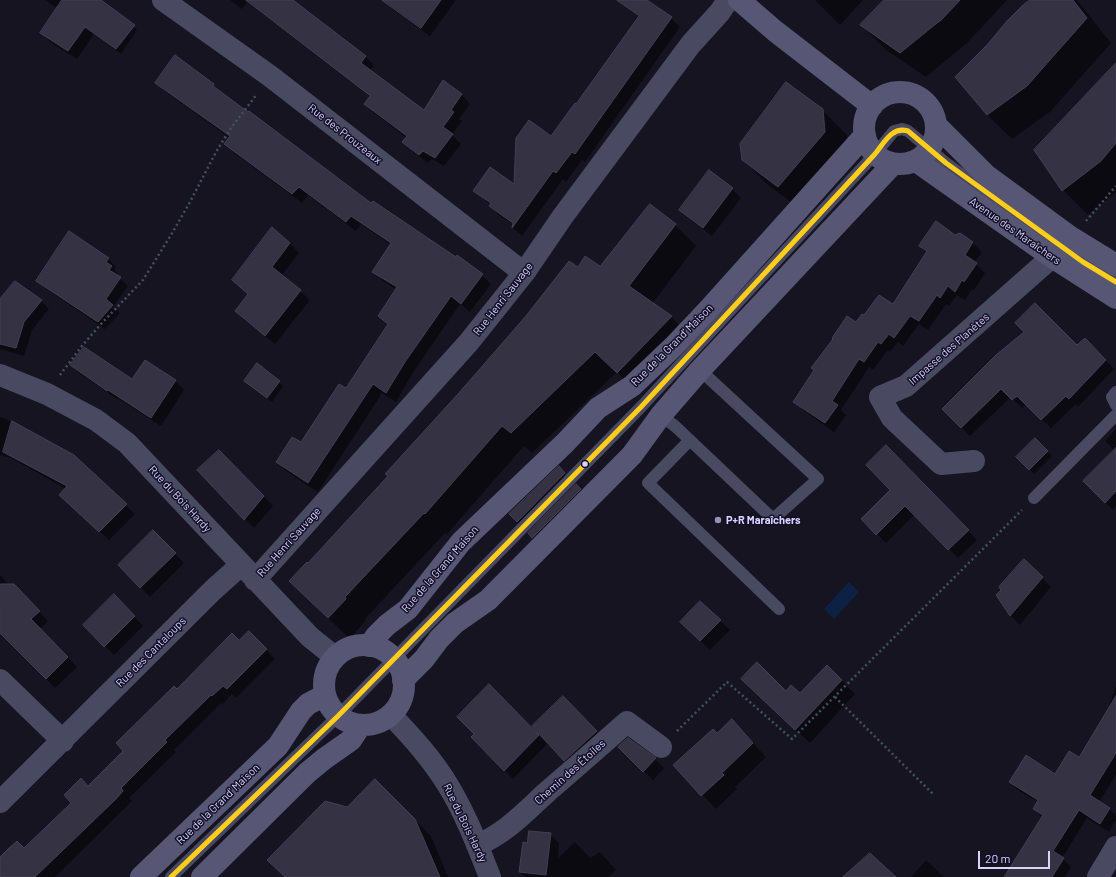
<!DOCTYPE html>
<html>
<head>
<meta charset="utf-8">
<style>
  body { margin:0 }
  #map { position:relative; width:1116px; height:877px; overflow:hidden; background:#161421; font-family:Barlow,sans-serif }
  canvas { display:block }
  .scale { position:absolute; left:978px; top:851px; width:72px; height:18px; box-sizing:border-box; border:2px solid #d9d4ff; border-top:0; padding-left:5px; font-size:12px; line-height:14px; white-space:nowrap; color:#d9d4ff; -webkit-text-stroke:3px #130f26; paint-order:stroke }
</style>
</head>
<body>
<div id="map">
<canvas width="1116" height="877"></canvas>
<div class="scale">20 m</div>
</div>
<script>
const context = document.querySelector('canvas').getContext('2d');
context.lineJoin = 'round';
function fill(path, color) { context.fillStyle = color; context.fill(path, 'evenodd'); }
function strokePath(path, color, width, dash) { context.strokeStyle = color; context.lineWidth = width; context.lineCap = dash ? 'butt' : 'round'; context.setLineDash(dash || []); context.stroke(path); }
function write(font, color, halo, rows, align = 'center') {
  context.font = font + ' Barlow,sans-serif'; context.lineWidth = 3; context.setLineDash([]); context.textBaseline = 'middle'; context.strokeStyle = halo; context.fillStyle = color; for (const [text, x, y, turn = 0] of rows) {
    context.save(); context.translate(x, y); context.rotate((+turn || 0) * Math.PI / 180); context.textAlign = isNaN(turn) ? turn : align; if (halo) context.strokeText(text, 0, 0); context.fillText(text, 0, 0); context.restore();
  }
}
fill(new Path2D(`
  M849 582 859 592 834 619 824 609Z`), '#0d2144');
fill(new Path2D(`
  M45 0H100L129 22 137 30 121 54 94 34 77 59 49 41 41 32 58 9Z
  M230 0H292L366 57 374 65 370 71 424 111 443 81 462 95 470 104 459 119 462 121 452 135 461 144 444 166 432 159 428 163 412 151 404 142 407 138 374 113 365 104 371 97 247 2 242 9Z
  M384 0H456L430 36 392 9Z
  M639 0H646L671 18 680 27 585 162 582 160 566 182 563 179 522 236 513 228 514 225 499 215 490 206 491 205 474 191 515 186 577 105 640 18 632 10Z
  M815 0H863L840 25Z
  M885 0H959L938 22 940 23 961 0H1007L967 43 926 77 886 50 861 25Z
  M1032 0H1077L1111 43 1051 111 1012 139 987 115 956 77Z
  M1116 68V192L1088 215 1063 190 1035 150Z
  M157 83 213 85 221 93 371 204 456 258 457 257 482 275 491 284 470 312 460 304 414 371 396 402 382 393 318 492 286 471 277 462 301 443 346 390 388 325 379 316 397 290 383 281 374 272 391 245 361 224 356 231 308 195 302 203 234 153 225 144 230 138 166 92Z
  M822 110 847 135 849 157 803 211 768 185 743 160Z
  M732 189 741 198 712 236 690 219 680 210Z
  M675 225 696 246 652 304 671 317 692 338 638 394 617 372 532 453 524 446 447 534 445 533 365 619 366 620 350 639 311 602 308 565 578 268 600 267Z
  M70 232 108 259 116 267 114 269 119 275 117 276 128 286 113 307 120 313 105 329 45 288 37 281Z
  M960 234 973 243 982 252 974 263 985 273 974 290 972 289 965 300 957 295 949 306 946 304 928 330 919 324 903 346 898 342 890 352 888 350 873 370 869 367 841 410 846 415 834 432 804 411 795 402 856 323 864 316 893 306 927 253 920 246Z
  M290 243 299 253 282 275 310 300 275 344 245 321 236 311Z
  M0 300 41 301 49 309 32 330 24 356 0 349Z
  M1025 332 1077 347 1085 339 1114 369 1078 407 1076 404 1051 428 1026 404 1022 408 1011 397 970 436 943 409Z
  M71 365 133 381H175L184 390 161 426 117 398V399L80 374Z
  M245 381 279 382 283 386 272 402Z
  M0 417 6 419 73 456 135 514 109 540 70 504 66 489 11 458 0 455Z
  M1116 429V506L1113 510 1084 481 1115 451 1105 441Z
  M1035 439 1052 456 1034 474 1017 457Z
  M219 451 273 506 254 528 199 470Z
  M896 455 977 540 958 558 915 514 886 543 862 519 891 490Z
  M558 468 569 478 522 526 510 514Z
  M153 531 184 563 150 597 119 565Z
  M0 575 7 583 8 585 23 594 48 621 40 629 77 667 55 688 0 631Z
  M1042 578 1051 587 1020 625 1011 616 997 595Z
  M700 602 730 630 710 650 690 631Z
  M123 604 143 626 114 655 84 625Z
  M249 632 275 659 236 698 232 694 222 705 221 703 174 750 176 752 129 798 132 801 55 877H0V873L125 751 177 691 239 642Z
  M827 666 855 694 810 743 756 693 786 692 800 694Z
  M489 686 547 744 513 779 472 737 475 734Z
  M1116 686V775L1099 802 1109 809 1116 815V820L1109 832 1087 818 1062 858 1071 867 1065 877H1011L1042 817 1034 809 1038 802 1019 791 1010 782 1055 776 1079 758 1106 714Z
  M563 698 604 740 573 768 565 760Z
  M732 720 766 757 735 787 737 789 716 809 674 765 717 734Z
  M628 739 655 759 664 768 653 780 619 747Z
  M375 780 431 836 448 877H286L347 808Z
  M550 834 559 843 558 858 575 842 590 858 600 852 616 870 608 877H525L520 872 528 844Z
  M926 860 944 877H911Z`), '#0007');
const building = new Path2D(`
  M62 0H101L135 25 116 49 85 27 68 51 40 33Z
  M246 0H293L366 56 361 63 424 110 443 80 462 94 451 110 454 112 443 127 453 134 435 158 423 151 419 155 402 142 407 136 364 104 370 96Z
  M382 0H441L421 28Z
  M617 0H647L672 17 575 154 572 152 556 173 553 171 512 228 513 223 489 206 491 203 473 191 490 167 514 184 516 138 529 120 551 136 575 103 576 104 639 16Z
  M884 0H960L942 19 900 53 860 25Z
  M1030 0H1073L1087 18 1027 86 987 115 955 77 987 45 1007 21 1023 5Z
  M175 55 214 84 213 86 248 112 249 111 371 203 373 201 456 257 457 255 483 274 461 304 451 296 405 362 386 393 373 384 308 483 276 462 292 437 301 442 339 384 346 388 388 324 378 316 397 287 372 272 391 243 351 216 346 222 299 187 292 194 224 144 230 136 155 83Z
  M1116 63V143L1101 161 1062 191 1034 150Z
  M786 82 823 109 825 132 778 187 742 160 740 144Z
  M709 170 733 188 703 228 679 210Z
  M650 204 676 224 629 286 672 316 617 373 595 352 511 433 502 426 425 514 424 513 345 597 346 599 328 618 289 581 307 562 308 563 388 476 385 474 458 394 526 316 569 261 578 267 585 256 600 266Z
  M936 221 955 235 960 233 973 242 965 255 977 263 964 282 962 280 955 292 948 286 940 298 937 295 919 321 910 316 894 338 889 334 881 344 878 342 864 362 859 359 832 401 838 405 825 423 793 402 814 370 811 368 833 339 832 338 847 316 856 322 862 314 864 315 879 295 893 304 927 251 919 246Z
  M272 227 290 243 272 267 301 290 265 336 235 311 248 294 232 280Z
  M69 231 109 258 106 262 112 266 109 270 121 277 106 299 113 305 98 322 36 281Z
  M15 281 42 300 24 322 16 348 0 344V299Z
  M1035 303 1077 345 1085 338 1106 360 1069 399 1066 396 1041 420 1017 396 1012 400 1001 389 961 428 942 409 996 355 1024 332 1015 323Z
  M84 347 132 379 145 360 176 380 151 418 108 390 107 391 70 365Z
  M257 363 280 381 267 398 244 381Z
  M12 421 74 455 127 504 99 532 59 495 67 486 3 452Z
  M1035 438 1048 451 1029 470 1016 457Z
  M886 445 969 530 948 550 905 506 876 535 861 519 890 490 866 465Z
  M1116 448V491L1105 503 1083 481Z
  M219 450 264 496 244 520 197 470Z
  M559 466 565 473 517 522 509 514Z
  M576 484 581 489 532 538 528 533Z
  M153 530 176 553 140 588 118 565Z
  M1024 559 1043 577 1010 616 996 595 1001 590 999 587Z
  M0 584H14L40 611 31 619 68 657 46 679 0 633Z
  M114 594 135 616 104 647 83 625Z
  M700 601 721 620 700 641 680 622Z
  M249 631 267 649 227 689 223 686 212 696 211 695 165 740 167 742 121 788 123 791 116 799 35 877H0V857L8 849 17 841 24 848 71 803 64 795 81 778 88 786 123 751 116 743 174 686 177 689 232 633 239 640Z
  M757 662 786 691 791 685 800 693 827 665 842 680 795 730 741 679Z
  M489 684 539 735 504 771 471 737 474 734 457 717Z
  M563 696 597 731 564 761 532 726Z
  M1116 696V753L1090 795 1110 808 1100 824 1079 810 1053 851 1064 858 1052 877H1004L1043 815 1033 809 1038 800 1009 782 1026 755 1055 774 1069 751 1079 757Z
  M732 719 753 743 722 773 724 775 701 796 673 765 713 729 717 733Z
  M628 738 656 758 643 772 618 747Z
  M375 779 415 819 440 877H285L267 860 325 801 347 807Z
  M529 831 551 833 546 875 519 872 523 842 527 843Z
  M870 853 896 877H843Z`);
fill(building, '#343243');
strokePath(building, '#433f54', 1);
strokePath(new Path2D(`
  M1086 221 1116 186
  M60 375 81 347 101 324 143 280 171 235 190 202 216 152 231 128 257 94
  M835 697 933 794
  M677 731 727 682 792 739 1022 510`), '#44505f', 2.5, [2, 3]);
strokePath(new Path2D(`
  M1116 392 1112 397 1116 405
  M661 415 676 427 773 519 818 479 700 370
  M690 440 648 483 779 609
  M1034 498 1116 415
  M171 877 338 716 641 407 875 154 894 131 902 129 908 131 946 163 1083 262 1116 282`), '#4a4962', 12);
strokePath(new Path2D(`
  M163 0 270 76 524 273
  M0 375 47 394 96 420 127 443 310 637 335 657
  M974 461 941 464 892 418 880 397 906 386 1052 257
  M255 580 469 342 524 273 563 216 691 44 720 12 728 0
  M0 680 63 741
  M391 715C412 737 433 760 449 787 466 815 478 847 490 877
  M0 802 213 590 241 565
  M477 845C505 834 526 811 548 791 575 768 601 745 627 722L661 747
  M1098 877 1116 847`), '#4a4962', 22);
strokePath(new Path2D(`
  M739 0 775 31 872 106
  M864 128a36 36 0 1 1 72 0a36 36 0 1 1-72 0Z
  M936 125 986 175 1072 238 1116 265
  M916 161 1052 257 1116 298
  M324 685a40 40 0 1 1 80 0a40 40 0 1 1-80 0Z
  M369 646 376 636 387 625 408 609 461 542 565 443 598 408 632 386 674 346 709 309 865 135
  M403 680 424 659 439 639 455 623 488 600 632 455 661 415 700 370 893 164
  M141 877 278 746 301 711 308 704 325 695
  M202 877 307 773 324 759 351 740 361 725`), '#575674', 22);
strokePath(new Path2D(`
  M171 877 338 716 641 407 875 154C884 143 892 126 908 131L946 163 1083 262 1116 282`), '#ffcd1c', 5);
for (const [x, y, r, color] of [
  [585,464,3.5,"#d9d4ff"],
  [718,520,4,"#9591b1"]
]) { const dot = new Path2D(); dot.arc(x, y, r, 0, 2 * Math.PI); context.fillStyle = color; context.fill(dot); strokePath(dot, '#130f26', 1.5); }
write('11px', '#d9d4ff', '#130f26', [
  ["Rue des Prouzeaux",345,134,38],
  ["Avenue des Maraîchers",1015,231,35],
  ["Rue Henri Sauvage",503,299,-52],
  ["Rue de la Grand' Maison",672,345,-45],
  ["Impasse des Planètes",949,349,-41],
  ["Rue du Bois Hardy",180,499,47],
  ["Rue Henri Sauvage",289,542,-48],
  ["Rue de la Grand' Maison",440,569,-49],
  ["Rue des Cantaloups",151,652,-45],
  ["Chemin des Étoiles",570,772,-42],
  ["Rue de la Grand' Maison",218,804,-44],
  ["Rue du Bois Hardy",465,823,64]
]);
write('bold 11px', '#d9d4ff', '#130f26', [
  ["P+R Maraîchers",726,520]
], 'left');
</script>
</body>
</html>
